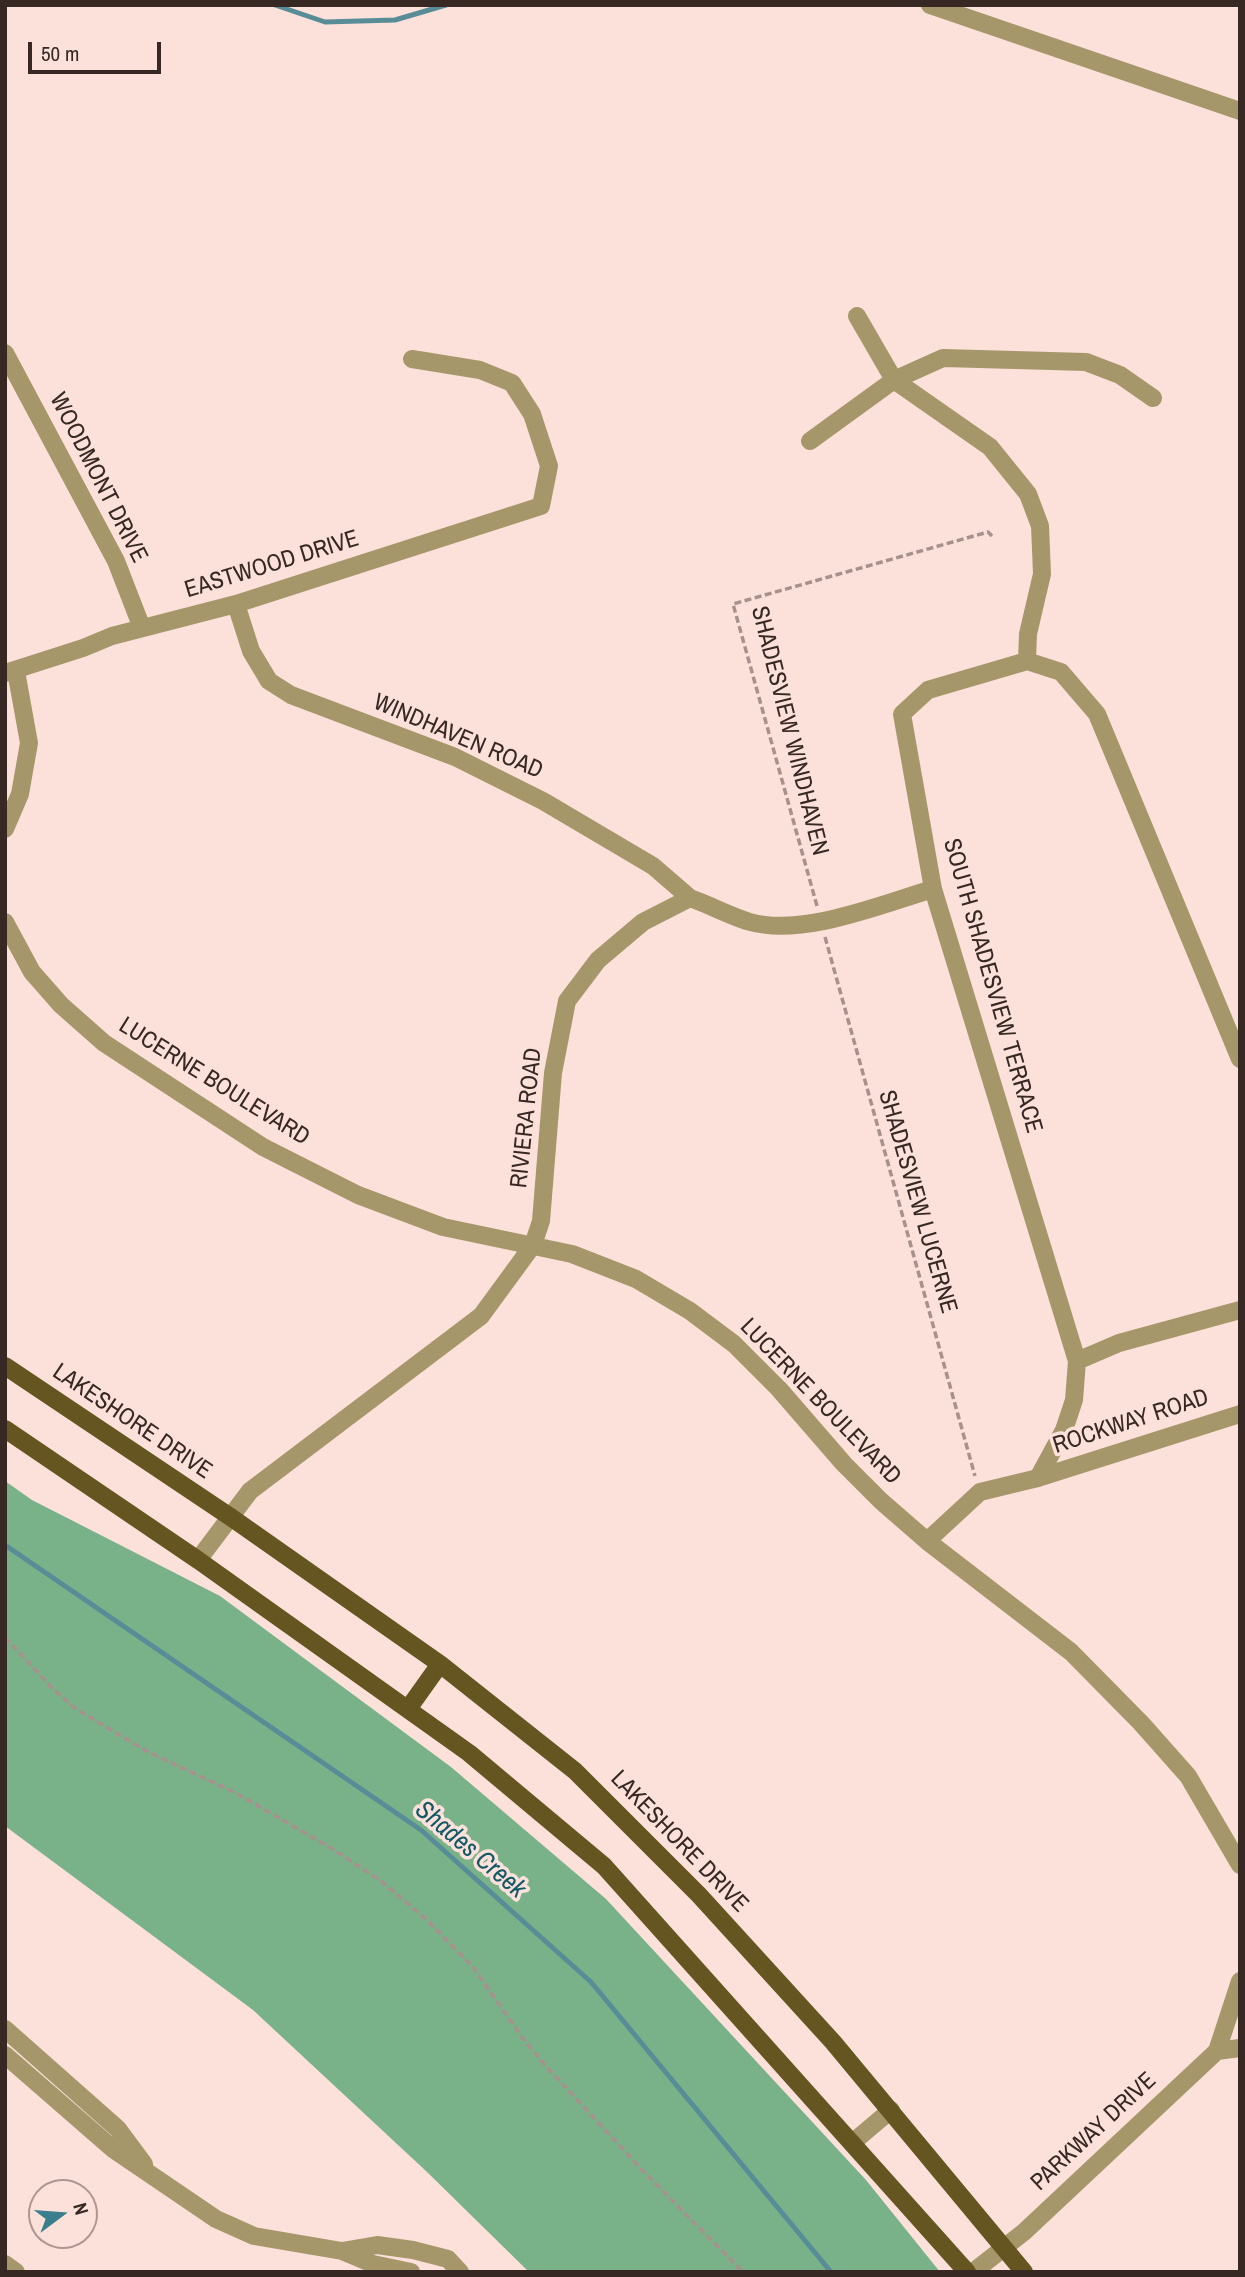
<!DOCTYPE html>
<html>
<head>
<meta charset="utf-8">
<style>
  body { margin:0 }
  #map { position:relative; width:1245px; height:2277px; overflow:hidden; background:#fce1db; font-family:"Archivo Narrow",sans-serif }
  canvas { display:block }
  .frame { position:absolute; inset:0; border:7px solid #382824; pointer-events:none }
  .north { position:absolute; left:28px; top:2179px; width:70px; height:70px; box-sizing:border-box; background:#fce1db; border:2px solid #ae9792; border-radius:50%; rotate:74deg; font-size:19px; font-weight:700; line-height:28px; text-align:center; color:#382824 }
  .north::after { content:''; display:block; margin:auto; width:24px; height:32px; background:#3a7f8d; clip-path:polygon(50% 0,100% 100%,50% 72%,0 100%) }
  .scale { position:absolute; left:28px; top:42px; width:133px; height:32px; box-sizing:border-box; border:4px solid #382824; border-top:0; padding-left:9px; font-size:21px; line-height:24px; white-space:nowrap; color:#382824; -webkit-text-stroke:5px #fce1db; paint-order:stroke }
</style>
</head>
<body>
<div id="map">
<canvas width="1245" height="2277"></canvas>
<div class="frame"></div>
<div class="north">N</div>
<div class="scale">50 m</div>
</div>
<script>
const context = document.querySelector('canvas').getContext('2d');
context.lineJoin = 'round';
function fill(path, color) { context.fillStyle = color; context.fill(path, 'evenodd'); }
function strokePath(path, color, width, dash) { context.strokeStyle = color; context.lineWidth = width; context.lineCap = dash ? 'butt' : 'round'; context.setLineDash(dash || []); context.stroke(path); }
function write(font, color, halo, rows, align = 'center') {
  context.font = font + ' "Archivo Narrow",sans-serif'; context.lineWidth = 7; context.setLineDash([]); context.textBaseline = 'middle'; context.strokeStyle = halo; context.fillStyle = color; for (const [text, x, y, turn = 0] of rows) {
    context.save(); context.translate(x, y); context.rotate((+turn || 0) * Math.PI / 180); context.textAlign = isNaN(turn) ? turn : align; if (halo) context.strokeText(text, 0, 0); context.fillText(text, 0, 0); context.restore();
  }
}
fill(new Path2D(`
  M5 1481 32 1500 220 1596 451 1767 606 1899 866 2180 940 2272H529L426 2171 253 2010 5 1826Z`), '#79b289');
strokePath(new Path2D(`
  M275 5 325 22 395 20 446 5
  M5 1545 421 1830 591 1982 831 2272`), '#588d98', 5);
strokePath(new Path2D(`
  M817 906 733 604 988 532 992 536
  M825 937 975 1476
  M5 1637 52 1688 76 1709 148 1752 234 1792 331 1848 381 1881 428 1921 473 1967 524 2040 545 2065 644 2172 743 2272`), '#a7918c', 3.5, [7, 3.5]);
strokePath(new Path2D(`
  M930 5 1240 111
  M857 316 894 380 990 447 1028 494 1040 526 1042 574 1028 634 1027 661
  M5 353 116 561 142 628
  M810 441 894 380 943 358 1086 362 1120 375 1153 398
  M236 604 251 651 269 681 291 695 455 757 543 801 653 866 690 898
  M1027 661 928 690 902 714 933 889 1077 1361 1074 1400 1064 1430 1038 1478
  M1027 661 1061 672 1097 714 1240 1059
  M5 673 83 648 112 636 236 604 541 506 549 466 532 414 512 383 480 370 412 359
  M5 829 20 794 29 743 16 671
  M5 922 32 972 61 1005 104 1043 263 1147 358 1195 443 1227 572 1254 636 1279 690 1311 734 1344 779 1389 844 1464 881 1501 927 1541 1071 1652 1141 1723 1188 1776 1240 1865
  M1077 1361 1119 1343 1240 1310
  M927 1541 980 1492 1038 1478 1240 1414
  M198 1560 250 1491 481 1316 533 1245 541 1221 553 1073 567 1001 598 960 643 922 690 898C710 905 730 916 750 922 803 937 882 904 933 889
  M5 2029 118 2129 144 2164
  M1217 2051 1240 2048
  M5 2055 113 2149 216 2219 254 2236 342 2251 373 2264 411 2272
  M852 2143 891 2110
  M342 2251 377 2245 413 2250 448 2259 460 2272
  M5 2264 16 2272
  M973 2272 1024 2232 1217 2051 1240 1981`), '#a6976a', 18);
strokePath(new Path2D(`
  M5 1366 232 1518 440 1664 575 1771 699 1895 833 2042 1024 2272
  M5 1429 198 1560 469 1753 604 1866 967 2272
  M408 1709 440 1664`), '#655621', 18);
write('24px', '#382824', '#fce1db', [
  ["WOODMONT DRIVE",98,478,63],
  ["EASTWOOD DRIVE",272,565,-17],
  ["SHADESVIEW WINDHAVEN",789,731,76],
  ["WINDHAVEN ROAD",458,737,23],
  ["SOUTH SHADESVIEW TERRACE",992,986,74],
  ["LUCERNE BOULEVARD",214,1082,32],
  ["RIVIERA ROAD",527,1118,-84],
  ["SHADESVIEW LUCERNE",917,1202,74],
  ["LUCERNE BOULEVARD",820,1402,46],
  ["LAKESHORE DRIVE",132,1422,34],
  ["ROCKWAY ROAD",1131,1422,-18],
  ["LAKESHORE DRIVE",679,1842,46],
  ["PARKWAY DRIVE",1094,2132,-43]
]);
write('italic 26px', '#125966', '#fce1db', [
  ["Shades Creek",470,1850,40]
]);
</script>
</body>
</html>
